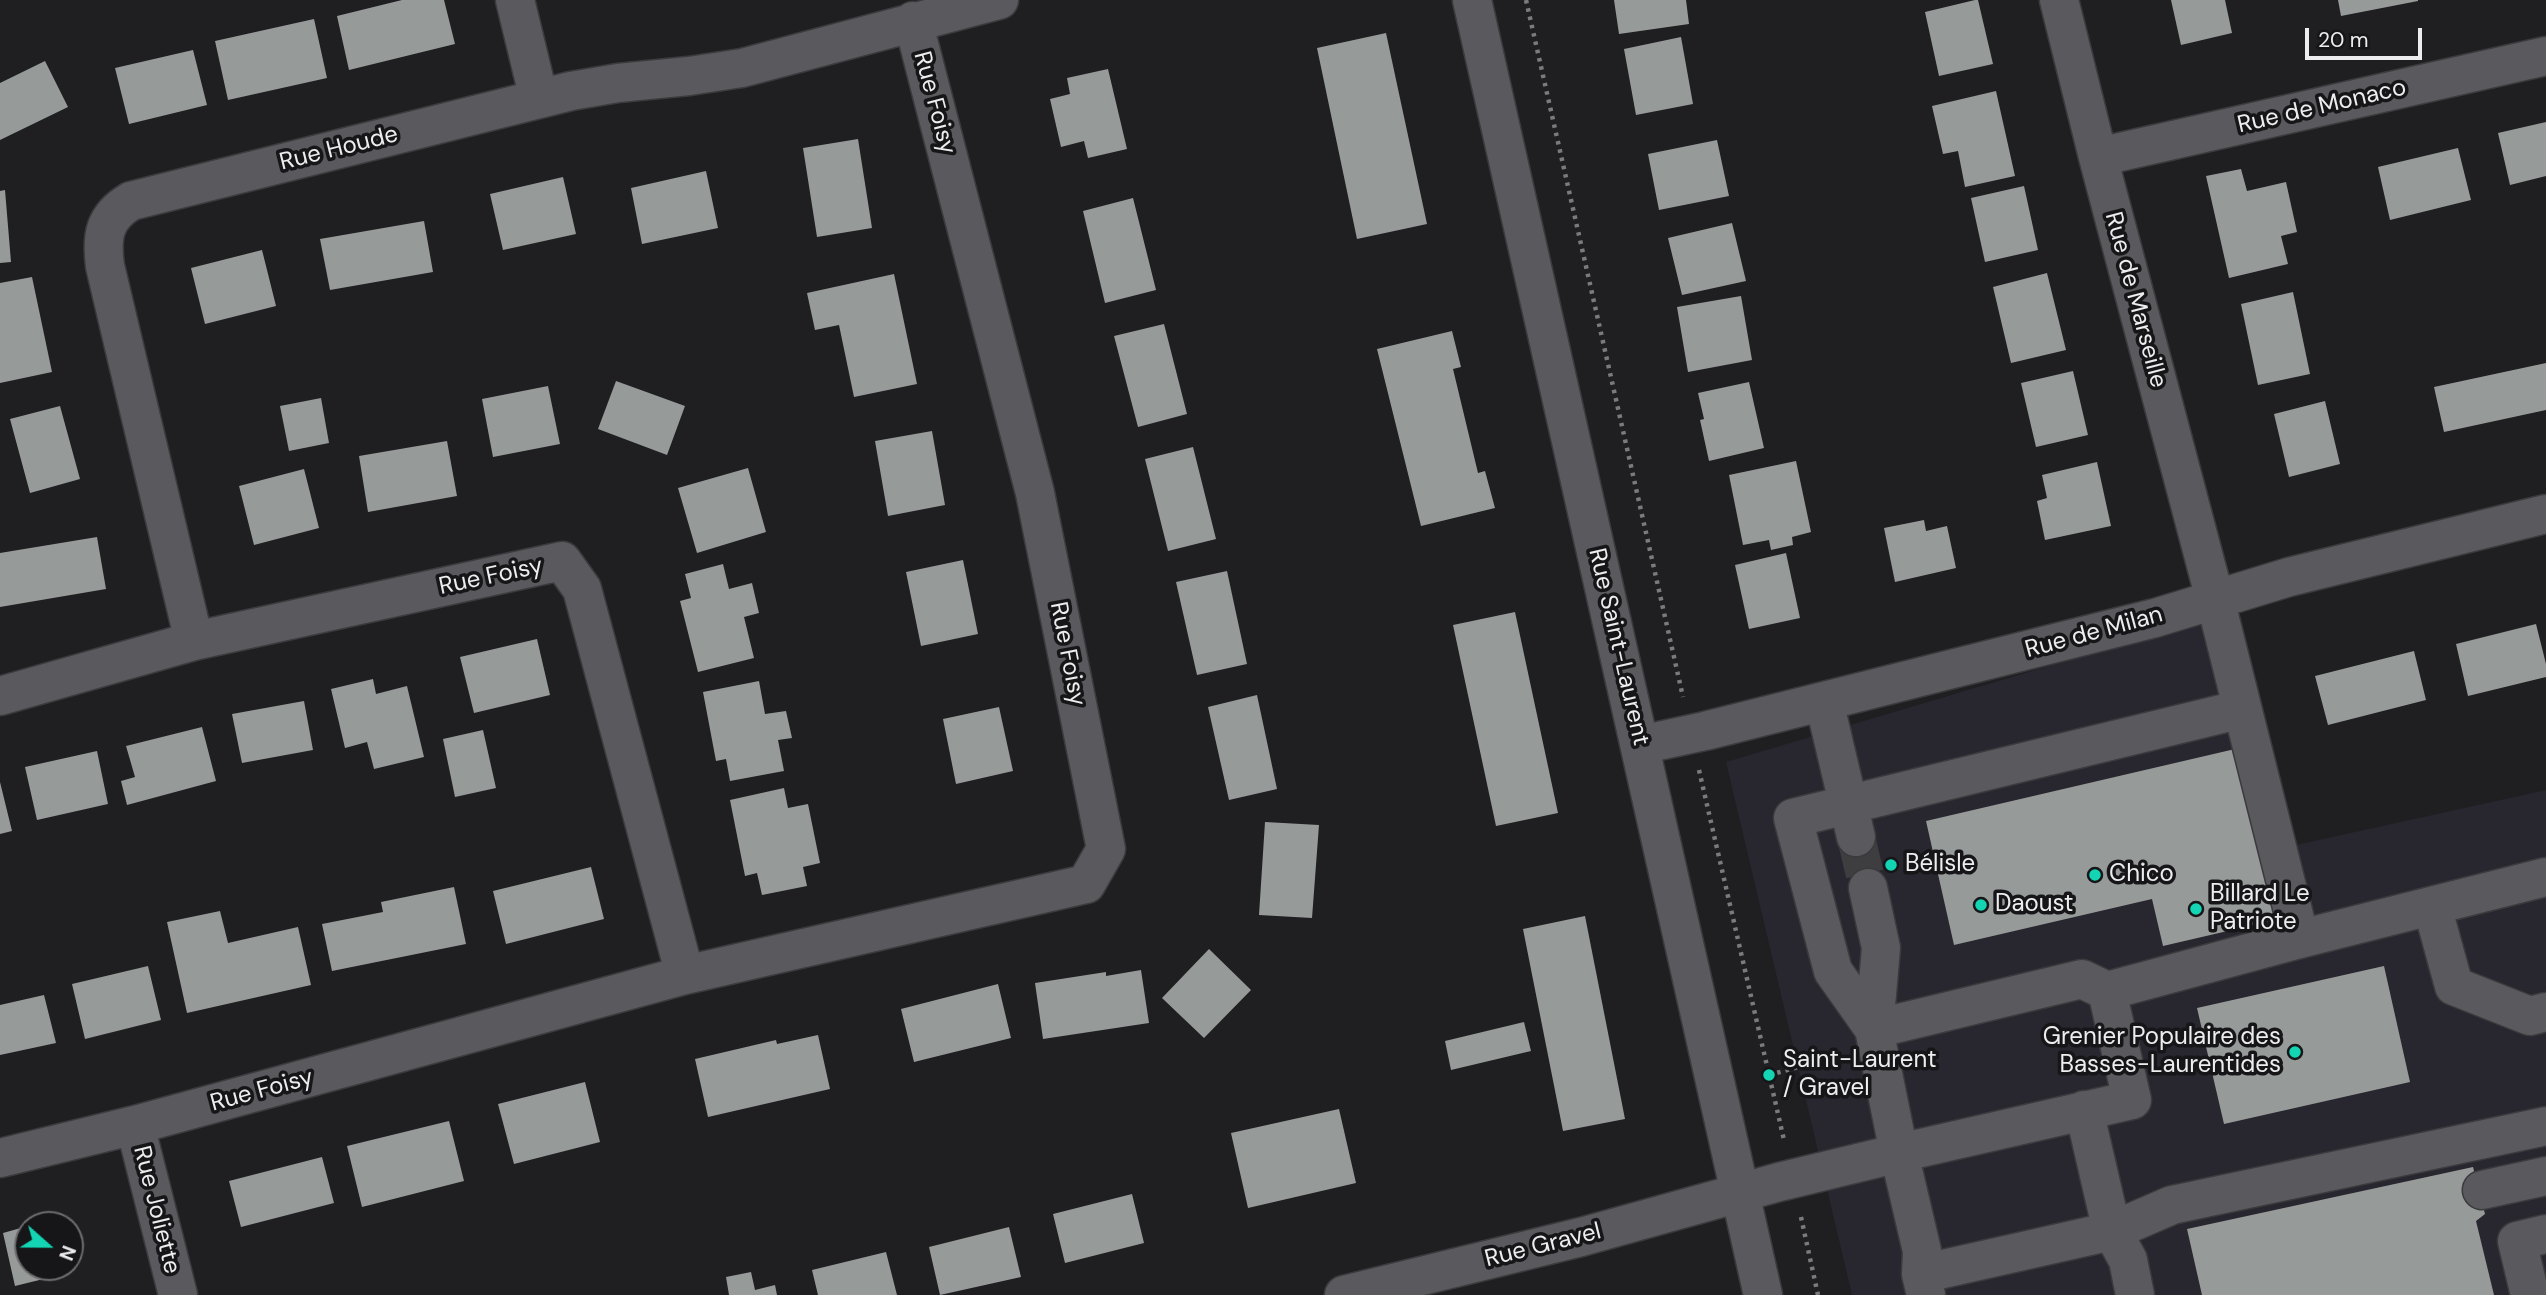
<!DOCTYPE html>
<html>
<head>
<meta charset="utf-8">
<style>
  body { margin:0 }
  #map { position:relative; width:2546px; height:1295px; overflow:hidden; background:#1f1e21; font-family:"DM Sans",sans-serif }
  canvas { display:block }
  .north { position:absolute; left:14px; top:1211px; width:70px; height:70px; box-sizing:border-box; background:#161518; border:2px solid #6c6b6e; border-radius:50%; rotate:111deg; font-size:19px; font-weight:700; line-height:28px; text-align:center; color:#edecee }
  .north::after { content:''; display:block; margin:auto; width:24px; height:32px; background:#13d5b3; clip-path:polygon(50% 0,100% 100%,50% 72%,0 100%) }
  .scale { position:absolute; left:2305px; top:28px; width:117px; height:32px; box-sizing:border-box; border:4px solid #edecee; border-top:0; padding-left:9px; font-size:21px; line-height:24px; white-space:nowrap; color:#edecee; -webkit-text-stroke:5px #161518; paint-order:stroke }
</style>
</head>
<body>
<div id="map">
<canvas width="2546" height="1295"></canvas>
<div class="north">N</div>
<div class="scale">20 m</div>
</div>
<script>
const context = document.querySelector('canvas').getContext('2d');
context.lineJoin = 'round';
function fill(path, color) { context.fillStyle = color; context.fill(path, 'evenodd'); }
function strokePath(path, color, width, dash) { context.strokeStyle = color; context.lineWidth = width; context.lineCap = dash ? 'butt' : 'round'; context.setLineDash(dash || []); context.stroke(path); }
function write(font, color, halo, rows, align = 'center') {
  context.font = font + ' "DM Sans",sans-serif'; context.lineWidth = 7; context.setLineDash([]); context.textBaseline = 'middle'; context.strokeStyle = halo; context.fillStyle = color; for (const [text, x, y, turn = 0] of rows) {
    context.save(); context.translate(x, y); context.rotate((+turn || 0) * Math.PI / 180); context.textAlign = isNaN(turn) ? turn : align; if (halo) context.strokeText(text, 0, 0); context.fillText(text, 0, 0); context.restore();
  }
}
fill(new Path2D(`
  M2210 618 2264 852 2546 790V1295H1852L1726 762Z`), '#28262e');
fill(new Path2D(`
  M402 0H444L455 44 349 70 337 16Z
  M1614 0H1686L1689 24 1619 34Z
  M1975 0H1978L1993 64 1939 76 1925 12Z
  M2171 0H2225L2232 33 2181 45Z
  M2338 0H2418V1L2341 16Z
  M314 19 327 78 228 100 215 41Z
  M1386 33 1427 224 1357 239 1317 48Z
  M1681 37 1693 104 1636 115 1624 49Z
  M193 50 207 105 129 124 115 68Z
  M45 61 68 107 0 140V83Z
  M1108 69 1127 149 1088 158 1084 141 1061 147 1050 99 1070 94 1067 78Z
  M1996 91 2015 176 1965 187 1958 151 1943 154 1932 106Z
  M2546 122V176L2510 185 2498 133Z
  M858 139 872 228 817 237 803 148Z
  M1717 140 1729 196 1659 210 1648 154Z
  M2458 148 2471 200 2390 220 2378 167Z
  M2241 169 2247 191 2286 182 2297 232 2281 236 2288 264 2229 278 2206 176Z
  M706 171 718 228 642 244 631 188Z
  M563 177 576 234 503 250 490 194Z
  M2024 186 2038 250 1985 262 1971 198Z
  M5 190 11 262 0 263V191Z
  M1133 198 1156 290 1105 303 1083 211Z
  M424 221 433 272 330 290 320 239Z
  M1732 223 1746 281 1682 295 1668 238Z
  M262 250 276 306 205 324 191 268Z
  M2047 273 2066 350 2011 363 1993 287Z
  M894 274 917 384 854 397 839 325 815 330 807 293Z
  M32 277 52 372 0 383V283Z
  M2293 292 2310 374 2258 385 2241 304Z
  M1741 296 1752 360 1688 372 1677 307Z
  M1164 324 1187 414 1138 427 1114 336Z
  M1452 331 1461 367 1453 369 1478 473 1485 471 1495 508 1421 526 1377 349Z
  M2546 363V410L2444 432 2434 387Z
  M2073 371 2088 435 2036 447 2021 383Z
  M616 381 685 406 667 455 598 429Z
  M1749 382 1764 448 1709 461 1700 420 1704 419 1698 393Z
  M548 386 560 444 493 457 482 399Z
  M321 398 329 443 289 451 280 406Z
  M2325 401 2340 464 2289 477 2274 414Z
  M60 406 80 479 30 493 10 419Z
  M932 431 945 505 888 516 875 441Z
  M447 441 457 496 368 512 359 456Z
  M1193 447 1216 539 1168 551 1145 459Z
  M1796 461 1811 532 1792 537 1793 545 1771 550 1769 540 1743 545 1729 475Z
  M2097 462 2111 526 2045 540 2037 501 2047 498 2042 475Z
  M748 468 766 532 697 553 678 488Z
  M304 469 319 528 254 545 239 486Z
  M1924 520 1926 531 1947 526 1956 568 1895 582 1884 528Z
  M97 537 106 589 0 607V553Z
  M1786 553 1800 618 1749 629 1735 565Z
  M963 560 978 634 921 646 906 572Z
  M723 564 729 589 752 583 759 613 744 617 754 658 698 672 680 601 691 598 685 574Z
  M1227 571 1247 664 1197 675 1176 582Z
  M1515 612 1558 813 1496 826 1453 625Z
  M2536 624 2546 664V677L2468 696 2456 644Z
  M537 639 550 695 474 713 460 657Z
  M2414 651 2426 700 2328 725 2315 676Z
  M373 679 376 694 407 686 424 757 374 769 367 742 345 748 331 689Z
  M759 681 765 714 786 711 792 738 778 740 784 771 730 781 726 759 716 761 703 692Z
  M1257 695 1277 789 1229 800 1208 707Z
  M304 701 313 750 242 763 232 714Z
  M999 707 1013 771 956 784 943 719Z
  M202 727 216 781 127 805 121 781 135 777 126 746Z
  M483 730 496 788 455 797 443 739Z
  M2235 749 2275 920 2163 946 2152 899 1954 945 1926 821Z
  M97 751 108 804 37 820 25 767Z
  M0 782 12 831 0 834Z
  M784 788 788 808 808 804 820 863 803 867 807 886 762 895 757 873 745 876 730 800Z
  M1265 822 1319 825 1312 918 1259 915Z
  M591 867 604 919 506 944 493 891Z
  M454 887 466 944 332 971 322 924 383 912 381 902Z
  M220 911 228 943 298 927 311 985 187 1013 167 922Z
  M1585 916 1625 1119 1563 1131 1523 929Z
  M1209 949 1251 990 1204 1038 1162 998Z
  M148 966 161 1020 85 1039 72 984Z
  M2384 966 2410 1082 2224 1124 2197 1008Z
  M1141 970 1149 1023 1043 1039 1035 983 1106 972V976Z
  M998 984 1011 1038 914 1062 901 1009Z
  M44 995 56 1043 0 1055V1005Z
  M1524 1022 1531 1051 1451 1070 1445 1041Z
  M818 1035 830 1089 708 1117 695 1059 776 1040 777 1044Z
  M585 1082 600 1142 514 1164 498 1104Z
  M1339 1109 1356 1183 1248 1208 1231 1133Z
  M449 1121 464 1181 362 1207 347 1146Z
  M322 1157 334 1203 241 1227 229 1181Z
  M2473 1167 2485 1214 2476 1221 2494 1295H2202L2187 1229Z
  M1132 1194 1144 1243 1065 1263 1053 1214Z
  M59 1219 60 1225H37V1224Z
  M28 1226V1267H71L72 1272 15 1286 3 1233Z
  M1009 1227 1021 1277 940 1295 929 1247Z
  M886 1252 897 1295H818L812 1270Z
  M751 1272 755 1290 775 1285 777 1295H729L726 1277Z`), '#969b9a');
strokePath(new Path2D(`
  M1856 837 1868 888`), '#3e3d40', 38, [38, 19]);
const minor = new Path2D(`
  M515 0 539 99
  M1472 0 1763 1295
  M2059 0 2098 157 2215 599 2300 939
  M2098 157 2546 56
  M194 641 105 266C101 236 104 217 131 201L571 91 618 83 689 76 742 68 999 0
  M0 696 194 641 562 561 582 589 685 975
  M1824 701 1856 837
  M1640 745 1705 731 2155 618 2289 577 2546 514
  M1868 888 1881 948 1874 1029
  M2432 906 2454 986 2530 1016 2546 1012
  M2082 979 2107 991 2132 1100 1899 1153 1874 1029Z
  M2107 991 2300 939 2546 877
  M1874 1029 1833 971 1793 818 2242 709
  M2084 1110 2112 1231 2172 1205 2546 1126
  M135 1125 178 1295
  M0 1158 135 1125 685 975 1086 884 1106 849 1035 493 913 21
  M2482 1190 2546 1176
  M1921 1274 2112 1231 2128 1260 2135 1295
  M1344 1295 1581 1237 1779 1182 1899 1153 1922 1251 1921 1274 1926 1295
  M2530 1295 2517 1241 2546 1234`);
strokePath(minor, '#3b3a3d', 41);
strokePath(new Path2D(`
  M1526 0 1683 697
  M1699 770 1784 1140
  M1769 1075 1839 1056
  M1801 1217 1818 1295`), '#7b7a7d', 4.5, [3.5, 5]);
strokePath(minor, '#5a595d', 38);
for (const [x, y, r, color] of [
  [1891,865,7,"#13d5b3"],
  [2095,875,7,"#13d5b3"],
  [1981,905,7,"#13d5b3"],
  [2196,909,7,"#13d5b3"],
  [2295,1052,7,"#13d5b3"],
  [1769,1075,7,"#13d5b3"]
]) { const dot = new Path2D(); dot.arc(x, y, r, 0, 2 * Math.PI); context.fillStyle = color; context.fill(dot); strokePath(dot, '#161518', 2.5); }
write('24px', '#edecee', '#161518', [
  ["Rue Foisy",934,103,75],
  ["Rue de Monaco",2322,107,-13],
  ["Rue Houde",339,149,-14],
  ["Rue de Marseille",2135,300,75],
  ["Rue Foisy",491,577,-12],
  ["Rue de Milan",2094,633,-15],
  ["Rue Saint-Laurent",1618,647,77],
  ["Rue Foisy",1067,654,79],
  ["Rue Foisy",262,1091,-15],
  ["Rue Joliette",156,1210,76],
  ["Rue Gravel",1543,1246,-14]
]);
write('24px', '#edecee', '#161518', [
  ["Bélisle",1905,865],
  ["Chico",2109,875],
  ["Billard Le",2210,895],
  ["Patriote",2210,923],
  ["Daoust",1995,905],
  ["Grenier Populaire des",2281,1038,"right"],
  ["Basses-Laurentides",2281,1066,"right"],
  ["Saint-Laurent",1783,1061],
  ["/ Gravel",1783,1089]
], 'left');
</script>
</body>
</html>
